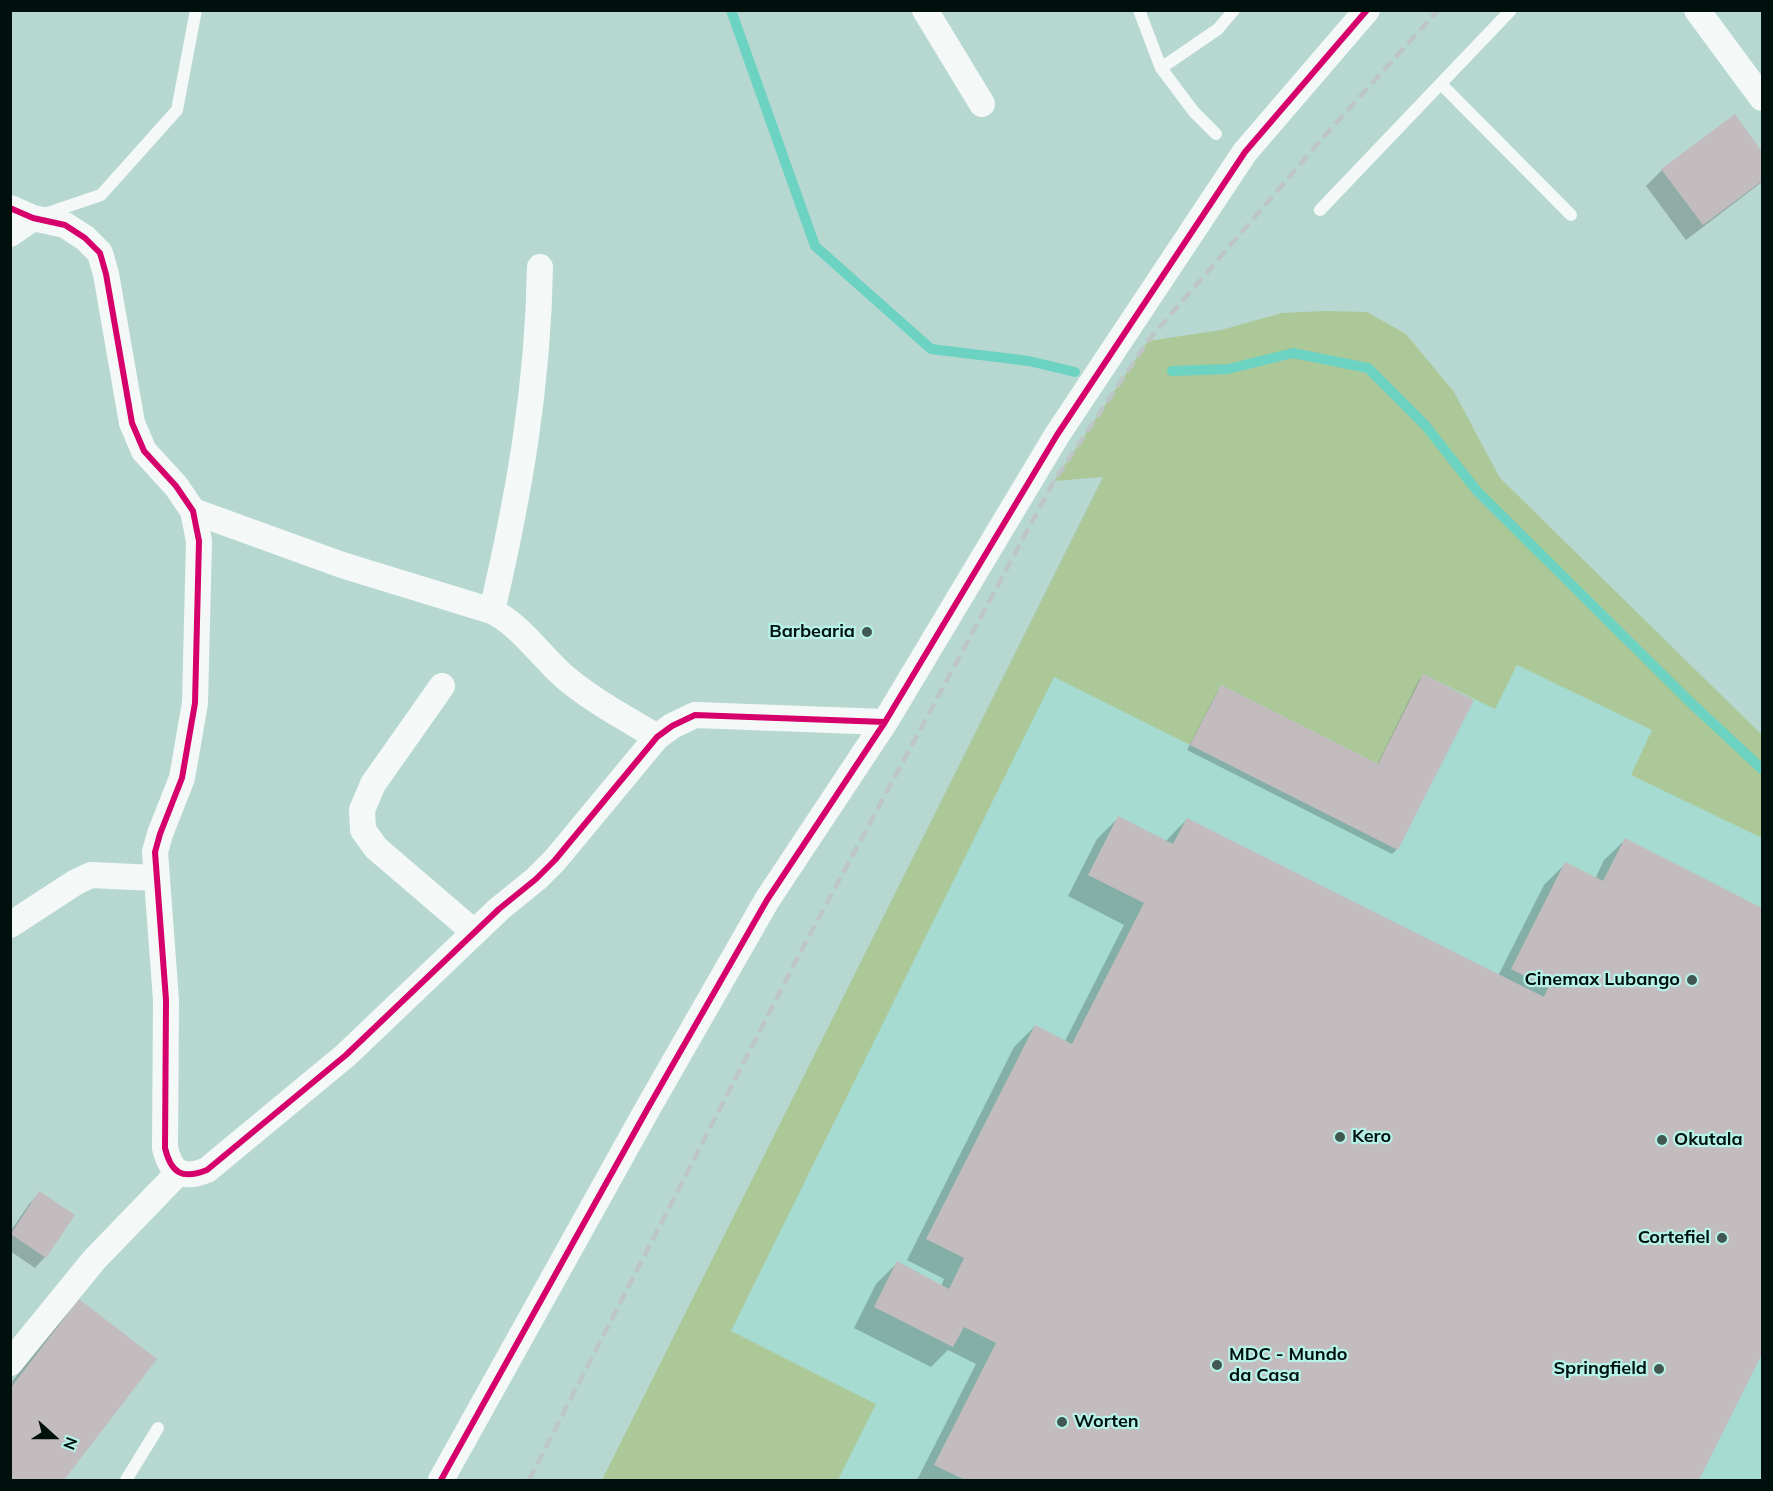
<!DOCTYPE html>
<html>
<head>
<meta charset="utf-8">
<style>
  body { margin:0 }
  #map { position:relative; width:1773px; height:1491px; overflow:hidden; background:#b6d8d1; font-family:Mulish,sans-serif }
  canvas { display:block }
  .frame { position:absolute; inset:0; border:12px solid #00110d; pointer-events:none }
  .north { position:absolute; left:24px; top:1407px; width:60px; height:60px; -webkit-text-stroke:4px #b6f2e7; paint-order:stroke; rotate:111deg; font-size:16px; font-weight:700; line-height:24px; text-align:center; color:#00110d }
  .north::after { content:''; display:block; margin:auto; width:21px; height:27px; background:#00110d; clip-path:polygon(50% 0,100% 100%,50% 72%,0 100%) }
</style>
</head>
<body>
<div id="map">
<canvas width="1773" height="1491"></canvas>
<div class="frame"></div>
<div class="north">N</div>
</div>
<script>
const context = document.querySelector('canvas').getContext('2d');
context.lineJoin = 'round';
function fill(path, color) { context.fillStyle = color; context.fill(path, 'evenodd'); }
function strokePath(path, color, width, dash) { context.strokeStyle = color; context.lineWidth = width; context.lineCap = dash ? 'butt' : 'round'; context.setLineDash(dash || []); context.stroke(path); }
function write(font, color, halo, rows, align = 'center') {
  context.font = font + ' Mulish,sans-serif'; context.lineWidth = 4.5; context.setLineDash([]); context.textBaseline = 'middle'; context.strokeStyle = halo; context.fillStyle = color; for (const [text, x, y, turn = 0] of rows) {
    context.save(); context.translate(x, y); context.rotate((+turn || 0) * Math.PI / 180); context.textAlign = isNaN(turn) ? turn : align; if (halo) context.strokeText(text, 0, 0); context.fillText(text, 0, 0); context.restore();
  }
}
fill(new Path2D(`
  M1266 441 1762 785V1480H602L1104 477Z`), '#a6dbd1');
fill(new Path2D(`
  M1324 311 1367 312 1406 334 1454 392 1500 478 1762 735V838L1631 775 1652 730 1517 665 1495 709 1423 674 1378 764 1221 685 1190 745 1054 677 731 1331 876 1404 838 1480H602L1103 477 1054 481 1148 341 1221 330 1282 313Z`), '#acc898');
fill(new Path2D(`
  M1734 116 1762 155V182L1686 240 1646 186 1662 170Z
  M1423 676 1397 849 1392 854 1187 750 1217 692 1221 687 1377 765 1419 680Z
  M1118 818 1165 842 1187 819 1498 976 1544 885 1565 864 1595 879 1604 860 1625 840 1762 910V1351L1697 1480H917L976 1364 948 1350 931 1367 854 1328 876 1284 897 1263 941 1286 944 1279 907 1260 1014 1047 1035 1026 1065 1041 1124 925 1068 896 1097 839Z
  M39 1193 45 1257 35 1268 10 1251V1232L29 1204Z
  M80 1301 155 1359 62 1480H10V1384L59 1322Z`), '#0003');
strokePath(new Path2D(`
  M731 10 815 246 931 349 1029 361 1075 372
  M1172 371 1228 369 1293 353 1368 368 1425 425 1477 491 1690 702 1762 769`), '#6cd2c2', 10);
fill(new Path2D(`
  M1735 114 1762 152V181L1703 225 1661 169Z
  M1423 674 1474 700 1398 850 1190 745 1221 685 1378 764Z
  M1118 816 1173 844 1187 818 1544 997 1548 988 1511 969 1565 862 1603 881 1625 838 1762 908V1354L1699 1480H965L934 1465 996 1343 964 1327 953 1347 874 1307 897 1261 949 1289 964 1258 926 1239 1035 1025 1072 1044 1144 903 1088 875Z
  M39 1191 75 1215 46 1258 11 1234Z
  M79 1299 157 1359 64 1480H10V1389Z`), '#c3bcbf');
strokePath(new Path2D(`
  M1139 10 1161 68 1194 112 1216 134
  M1161 68 1218 29 1234 10
  M1441 84 1571 215
  M1320 210 1511 10
  M42 215 101 195 177 110 196 10
  M126 1480 158 1428`), '#f4f9f8', 12);
strokePath(new Path2D(`
  M925 10 982 104
  M1697 10 1762 98
  M10 208 33 218 65 225 85 238 100 253 106 274 132 423 144 451 176 486 193 511 199 541 195 703 182 778 160 834 155 852 166 1000 165 1148C171 1173 182 1180 207 1170L346 1055 499 909 536 879 555 860 657 737 672 726 695 715 885 722
  M10 234 33 218
  M193 511 342 565 492 611C523 627 541 657 567 679 595 702 627 719 657 737
  M492 611C519 495 538 387 540 267
  M442 686 373 784 362 810 363 830 376 848 474 932
  M10 925 76 882 91 875 156 878
  M10 1363 94 1260 179 1172
  M441 1480 648 1108 767 900 885 722 1057 435 1245 152 1367 10`), '#f4f9f8', 26);
strokePath(new Path2D(`
  M529 1480 800 953 1054 481 1148 341 1320 141 1438 10`), '#bdc6c4', 4.5, [12, 6]);
strokePath(new Path2D(`
  M10 208 33 218 65 225 85 238 100 253 106 274 132 423 144 451 176 486 193 511 199 541 195 703 182 778 160 834 155 852 166 1000 165 1148C171 1173 182 1180 207 1170L346 1055 499 909 536 879 555 860 657 737 672 726 695 715 885 722
  M441 1480 648 1108 767 900 885 722 1057 435 1245 152 1367 10`), '#d6006c', 6);
for (const [x, y, r, color] of [
  [867,632,6,"#405752"],
  [1692,980,6,"#405752"],
  [1340,1137,6,"#405752"],
  [1662,1140,6,"#405752"],
  [1722,1238,6,"#405752"],
  [1217,1365,6,"#405752"],
  [1659,1369,6,"#405752"],
  [1062,1422,6,"#405752"]
]) { const dot = new Path2D(); dot.arc(x, y, r, 0, 2 * Math.PI); context.fillStyle = color; context.fill(dot); strokePath(dot, '#b6f2e7', 2); }
write('bold 18px', '#00110d', '#b6f2e7', [
  ["Barbearia",855,632],
  ["Cinemax Lubango",1680,980],
  ["Kero",1352,1137,"left"],
  ["Okutala",1674,1140,"left"],
  ["Cortefiel",1710,1238],
  ["MDC - Mundo",1229,1355,"left"],
  ["da Casa",1229,1376,"left"],
  ["Springfield",1647,1369],
  ["Worten",1074,1422,"left"]
], 'right');
</script>
</body>
</html>
